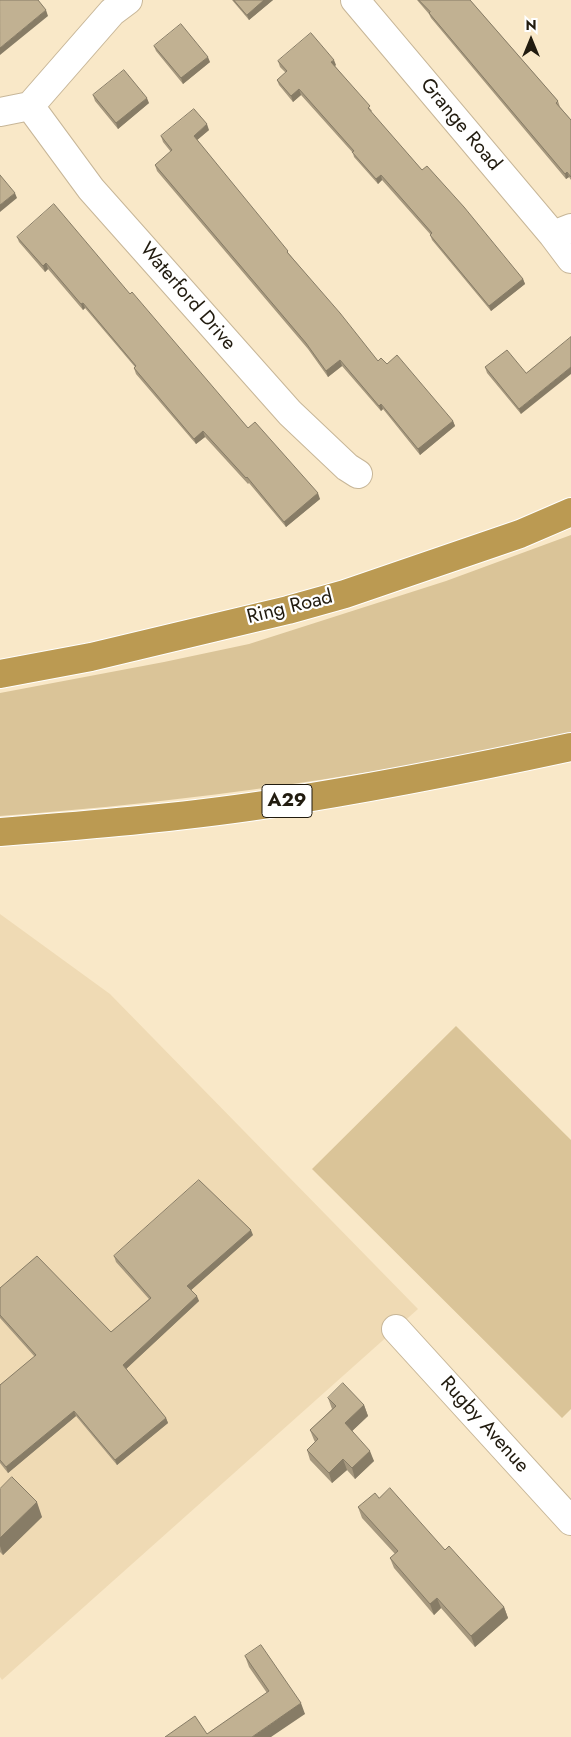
<!DOCTYPE html>
<html>
<head>
<meta charset="utf-8">
<style>
  body { margin:0 }
  #map { position:relative; width:571px; height:1737px; overflow:hidden; background:#f9e8c8; font-family:Jost,sans-serif }
  canvas { display:block }
  .north { position:absolute; left:506px; top:15px; width:50px; height:50px; -webkit-text-stroke:4px #fff; paint-order:stroke; rotate:0deg; font-size:14px; font-weight:700; line-height:20px; text-align:center; color:#211b0f }
  .north::after { content:''; display:block; margin:auto; width:18px; height:22px; background:#211b0f; clip-path:polygon(50% 0,100% 100%,50% 72%,0 100%) }
</style>
</head>
<body>
<div id="map">
<canvas width="571" height="1737"></canvas>
<div class="north">N</div>
</div>
<script>
const context = document.querySelector('canvas').getContext('2d');
context.lineJoin = 'round';
function fill(path, color) { context.fillStyle = color; context.fill(path, 'evenodd'); }
function strokePath(path, color, width, dash) { context.strokeStyle = color; context.lineWidth = width; context.lineCap = dash ? 'butt' : 'round'; context.setLineDash(dash || []); context.stroke(path); }
function write(font, color, halo, rows, align = 'center') {
  context.font = font + ' Jost,sans-serif'; context.lineWidth = 4.5; context.setLineDash([]); context.textBaseline = 'middle'; context.strokeStyle = halo; context.fillStyle = color; for (const [text, x, y, turn = 0] of rows) {
    context.save(); context.translate(x, y); context.rotate((+turn || 0) * Math.PI / 180); context.textAlign = isNaN(turn) ? turn : align; if (halo) context.strokeText(text, 0, 0); context.fillText(text, 0, 0); context.restore();
  }
}
fill(new Path2D(`
  M0 914 110 994 418 1309 2 1680 0 1677Z`), '#efdab4');
fill(new Path2D(`
  M571 535V734C383 774 192 802 0 816V693L164 662 249 644 446 581Z
  M456 1026 571 1140V1409L562 1418 312 1169Z`), '#dac498');
const minor = new Path2D(`
  M355 0 553 235 571 228
  M30 106 91 189 290 413 347 467 358 474
  M0 112 30 106 112 12 128 0
  M553 235 571 259
  M396 1329 571 1521`);
const trunk = new Path2D(`
  M0 674 91 657 288 610 345 594 520 534 571 512
  M0 832C88 825 176 818 263 805 366 789 469 769 571 747`);
strokePath(minor, '#c7b698', 30);
strokePath(trunk, '#fff', 30);
strokePath(minor, '#fff', 28);
strokePath(trunk, '#bb9a52', 28);
fill(new Path2D(`
  M232 0H273L249 20Z
  M417 0H470L558 101 560 107 571 120V180L569 177 566 179 431 18 429 14Z
  M154 46 210 62 183 84 156 51Z
  M278 61 336 65 335 66 372 111 371 112 422 170 523 279 525 284 491 311 432 240 430 234 382 180 378 184 354 157 353 153 301 95 293 102 279 85 277 80 286 73 280 67Z
  M93 95 149 103 118 129 95 101Z
  M209 130 197 140 290 255 378 361 387 364 453 421 455 426 420 455 383 409 381 411 342 366 328 377 308 349 157 171 155 165 171 152 163 142 161 136Z
  M17 237 130 294 248 428 320 499 286 527 249 483 248 484 205 437 196 444 136 374 134 368 135 367 85 308 83 310 48 269 45 272 19 242Z
  M485 367 526 373 521 414 487 373Z
  M253 1235 191 1290 199 1301 126 1369 166 1418 168 1423 117 1465 76 1416 8 1473 0 1463V1385L35 1357 0 1318V1288L111 1332 149 1299 116 1262 114 1256Z
  M328 1398 364 1405 368 1416 352 1431 374 1461 355 1479 347 1470 332 1483 310 1460 307 1450 315 1442 314 1440 310 1430 332 1409Z
  M0 1489 42 1517 3 1555 0 1552Z
  M379 1498 445 1550 504 1607 508 1618 475 1647 441 1608 434 1615 394 1568 390 1558 395 1554 362 1518 358 1507Z
  M245 1656 305 1714 207 1734 267 1693 249 1667Z`), '#a6987e');
fill(new Path2D(`
  M264 0H273L249 20 247 15Z
  M46 10 48 16 0 55V48Z
  M208 57 210 62 183 84 181 78Z
  M334 60 336 65 333 67 331 62Z
  M299 89 301 95 293 102 291 96Z
  M147 98 149 103 118 129 116 123Z
  M207 124 209 130 196 141 194 136Z
  M567 172 569 177 566 179 565 174Z
  M381 175 382 180 378 184 376 179Z
  M15 193 17 198 0 212V205Z
  M46 263 48 269 45 272 43 266Z
  M523 279 525 284 491 311 489 306Z
  M83 303 85 308 83 310 81 304Z
  M340 360 342 366 328 377 326 371Z
  M571 367V374L521 414 519 409Z
  M381 404 383 409 381 411 379 406Z
  M453 421 455 426 420 455 418 449Z
  M203 431 205 437 196 444 194 439Z
  M318 493 320 499 286 527 284 522Z
  M251 1230 253 1235 189 1292 187 1286Z
  M197 1296 199 1301 125 1370 123 1365Z
  M364 1405 368 1416 349 1434 345 1423Z
  M74 1411 76 1416 8 1473 6 1467Z
  M166 1418 168 1423 117 1465 115 1460Z
  M370 1451 374 1461 355 1479 352 1468Z
  M343 1459 347 1470 332 1483 329 1473Z
  M37 1502 42 1517 3 1555 0 1546V1538Z
  M437 1598 441 1608 434 1615 430 1604Z
  M504 1607 508 1618 475 1647 471 1636Z
  M301 1703 305 1714 271 1737H252Z`), '#877c66');
const building = new Path2D(`
  M0 0H38L46 10 0 48Z
  M234 0H264L247 15Z
  M419 0H470L558 101 556 103 571 120V177L567 172 565 174 429 13 430 12Z
  M181 24 208 57 181 78 154 46Z
  M311 33 334 60 331 62 370 106 368 108 422 170 427 166 464 207 523 279 489 306 430 235 432 233 381 175 376 179 352 152 354 151 299 89 291 96 277 80 287 71 278 61Z
  M124 70 147 98 116 123 93 95Z
  M194 109 207 124 194 136 288 251 287 252 340 313 378 361 381 358 387 364 397 355 453 421 418 449 381 404 379 406 340 360 326 371 306 343 155 165 172 150 161 136Z
  M0 175 15 193 0 205Z
  M54 204 130 294 132 292 248 428 255 422 318 493 284 522 247 477 246 478 203 431 194 439 134 368 136 366 83 303 81 304 46 263 43 266 17 237Z
  M571 337V367L519 409 485 367 507 350 526 373Z
  M199 1180 251 1230 187 1286 197 1296 123 1365 166 1418 115 1460 74 1411 6 1467 0 1460V1385L36 1355 0 1315V1288L37 1256 111 1332 151 1298 114 1256Z
  M343 1383 364 1405 345 1423 370 1451 352 1468 343 1459 329 1473 307 1450 318 1439 310 1430 336 1406 328 1398Z
  M12 1477 37 1502 0 1538V1489Z
  M390 1488 445 1550 449 1546 504 1607 471 1636 437 1598 430 1604 390 1558 398 1551 358 1507 375 1493 379 1498Z
  M261 1645 301 1703 252 1737H165L195 1716 207 1734 269 1691 245 1656Z`);
fill(building, '#c1b192');
strokePath(building, '#877c66', 1);
for (const [x, y, w] of [
  [287,801,50]
]) { const box = new Path2D(); box.roundRect(x - w / 2, y - 16.5, w, 33, 4); context.fillStyle = '#fff'; context.fill(box); strokePath(box, '#211b0f', 1); }
write('bold 19px', '#211b0f', null, [
  ["A29",287,801]
]);
write('20px', '#211b0f', '#fff', [
  ["Grange Road",460,125,50],
  ["Waterford Drive",187,297,49],
  ["Ring Road",290,608,-14],
  ["Rugby Avenue",484,1425,48]
]);
</script>
</body>
</html>
